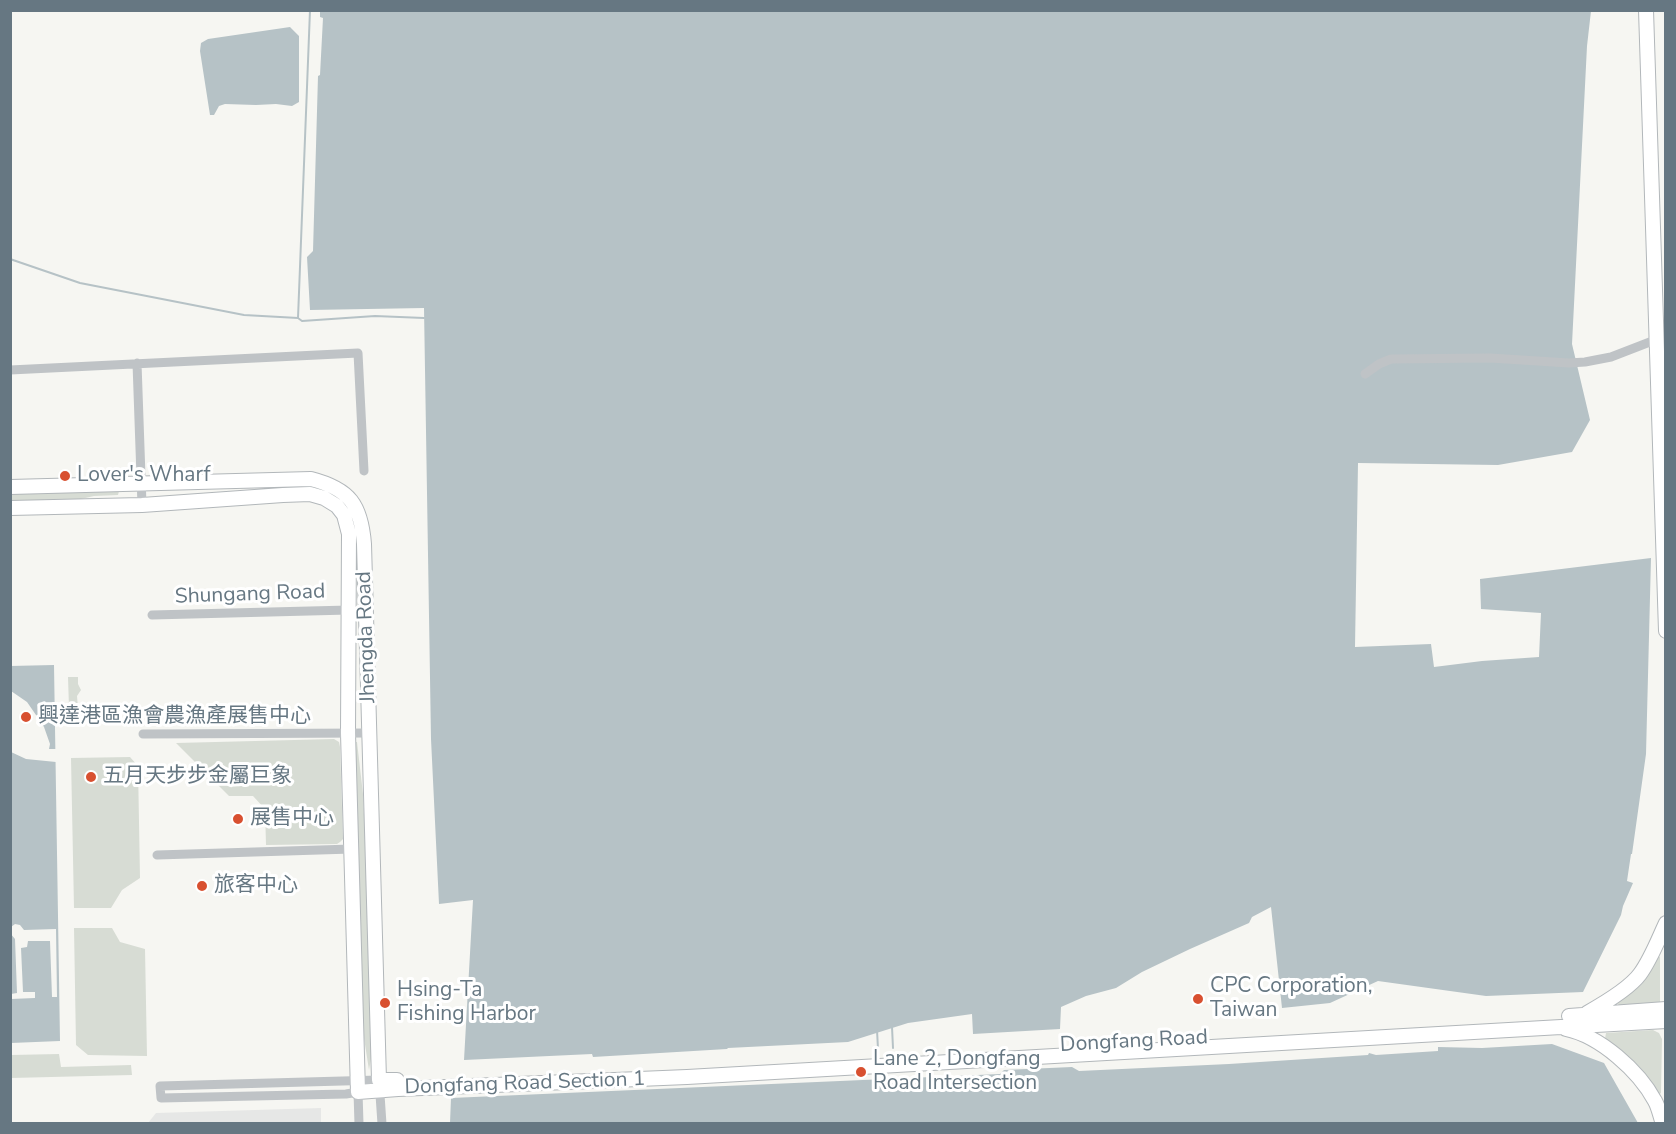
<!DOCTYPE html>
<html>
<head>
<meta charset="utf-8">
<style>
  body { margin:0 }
  #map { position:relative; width:1676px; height:1134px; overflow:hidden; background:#f6f6f2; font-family:"Nunito Sans",sans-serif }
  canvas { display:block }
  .frame { position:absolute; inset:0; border:12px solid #667782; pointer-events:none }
</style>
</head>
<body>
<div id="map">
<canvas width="1676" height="1134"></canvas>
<div class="frame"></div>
</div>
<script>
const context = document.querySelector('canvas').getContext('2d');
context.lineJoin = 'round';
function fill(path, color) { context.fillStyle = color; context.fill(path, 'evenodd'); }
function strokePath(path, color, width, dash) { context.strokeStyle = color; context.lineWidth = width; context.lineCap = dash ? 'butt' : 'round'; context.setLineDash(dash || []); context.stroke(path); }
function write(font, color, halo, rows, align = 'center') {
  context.font = font + ' "Nunito Sans","Noto Sans TC",sans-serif'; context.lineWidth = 6; context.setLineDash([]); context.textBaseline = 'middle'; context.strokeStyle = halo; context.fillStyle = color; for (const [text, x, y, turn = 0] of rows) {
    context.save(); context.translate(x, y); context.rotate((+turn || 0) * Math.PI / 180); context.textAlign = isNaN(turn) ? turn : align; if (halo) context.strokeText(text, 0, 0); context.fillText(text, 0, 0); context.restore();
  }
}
fill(new Path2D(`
  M321 1108V1123H148L156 1113Z`), '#e6e7e6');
fill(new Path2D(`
  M84 489 119 491 118 495 94 496 68 502 11 503 10 491Z
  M68 677H78V684L81 690 77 696 78 708H69Z
  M334 739 339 742 340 747 343 839 340 842 337 844 266 845 265 809 253 796H229L176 743Z
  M354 742H357L363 794 374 1024 373 1047 369 1070 361 1019Z
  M130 757 138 766 140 878 122 890 111 908H74L71 758Z
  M74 928H112L120 942 145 949 147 1056 88 1055 76 1045Z
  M1656 954 1660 957V1005L1621 1007 1617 1003Z
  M1653 1030 1659 1033 1662 1039 1661 1093 1657 1096 1605 1039 1606 1033Z
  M59 1054 61 1067 131 1065 132 1075 11 1078V1055Z`), '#d7dcd4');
fill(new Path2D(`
  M320 11H1591L1587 46 1572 344 1590 420 1572 452 1498 465 1358 463 1355 647 1431 644 1434 667 1482 661 1539 657 1541 613 1481 609 1480 579 1651 558 1646 754 1632 854H1631L1627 881 1633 883 1623 906 1621 915 1583 992 1486 996 1378 981 1330 1003 1282 1008 1271 907 1252 917 1249 923 1190 949 1142 972 1116 988 1086 996 1061 1007 1060 1029 973 1034 972 1014 908 1023 848 1042 728 1048 727 1049 593 1057 592 1054 464 1060 473 900 439 904 431 739 424 308 310 310 307 257 313 251 318 76 320 75 323 18 320 17Z
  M290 27 299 36V102L292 106 276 104 256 105 225 104 219 106 214 115H210L200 51 201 43 208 39Z
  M54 665 60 1041 11 1043 10 666Z
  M1552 1044 1604 1063 1638 1123H450L451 1098 1000 1074 1004 1070 1072 1067 1079 1071 1229 1064 1368 1055 1369 1053 1376 1055 1438 1051V1047L1482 1048Z`), '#b6c2c6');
fill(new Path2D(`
  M11 691 27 702 36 715 44 727 50 744 49 749H56V762L26 759 11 752Z
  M15 924 20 925 24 930 56 929 57 997H52L50 941H28L27 947 21 948 23 992H35V998L11 999V994L17 993 15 939 10 933 11 927Z`), '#f6f6f2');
strokePath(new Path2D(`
  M10 259 80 283 244 315 298 318 302 321 375 316 424 318
  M298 318 310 10
  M892 1027 893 1048
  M877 1030 878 1049`), '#b6c2c6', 2);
const primary = new Path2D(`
  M1646 10 1666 631
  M10 487 311 479C350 489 361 505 364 544L379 1080H397
  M10 508 142 505 283 495 310 494 324 498 337 506 344 515 349 534 348 733 358 1092 398 1089 687 1077 1666 1021
  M1587 1013C1603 1004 1629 989 1640 974 1651 959 1658 940 1666 923
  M1569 1016 1666 1009
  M1566 1029C1600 1036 1639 1071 1655 1101 1659 1108 1660 1116 1663 1124`);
strokePath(primary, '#b2b7ba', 16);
strokePath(new Path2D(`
  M137 363 142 505
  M10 370 358 353 364 471
  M1365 374 1379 364 1391 359 1490 358 1569 363 1585 362 1611 357 1655 340
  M152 615 349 610
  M143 734 369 733
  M157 855 352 849
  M359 1124 358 1092 346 1094 161 1098 160 1086 379 1080 382 1124`), '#bfc3c6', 9);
strokePath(primary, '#fff', 14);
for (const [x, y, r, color] of [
  [65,476,6,"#d85030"],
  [26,717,6,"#d85030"],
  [91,777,6,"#d85030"],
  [238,819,6,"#d85030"],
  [202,886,6,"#d85030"],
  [1198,999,6,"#d85030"],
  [385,1003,6,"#d85030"],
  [861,1072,6,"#d85030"]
]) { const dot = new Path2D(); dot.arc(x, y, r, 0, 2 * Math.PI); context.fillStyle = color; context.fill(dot); strokePath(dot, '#fff', 2); }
write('21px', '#667782', '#fff', [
  ["Lover's Wharf",77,476],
  ["興達港區漁會農漁產展售中心",38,717],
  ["五月天步步金屬巨象",103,777],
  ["展售中心",250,819],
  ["旅客中心",214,886],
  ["CPC Corporation,",1210,987],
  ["Taiwan",1210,1011],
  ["Hsing-Ta",397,991],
  ["Fishing Harbor",397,1015],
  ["Lane 2, Dongfang",873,1060],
  ["Road Intersection",873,1084]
], 'left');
write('21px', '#667782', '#fff', [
  ["Shungang Road",250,595,-2],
  ["Jhengda Road",367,637,-92],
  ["Dongfang Road",1134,1042,-3],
  ["Dongfang Road Section 1",525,1084,-2]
]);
</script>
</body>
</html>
